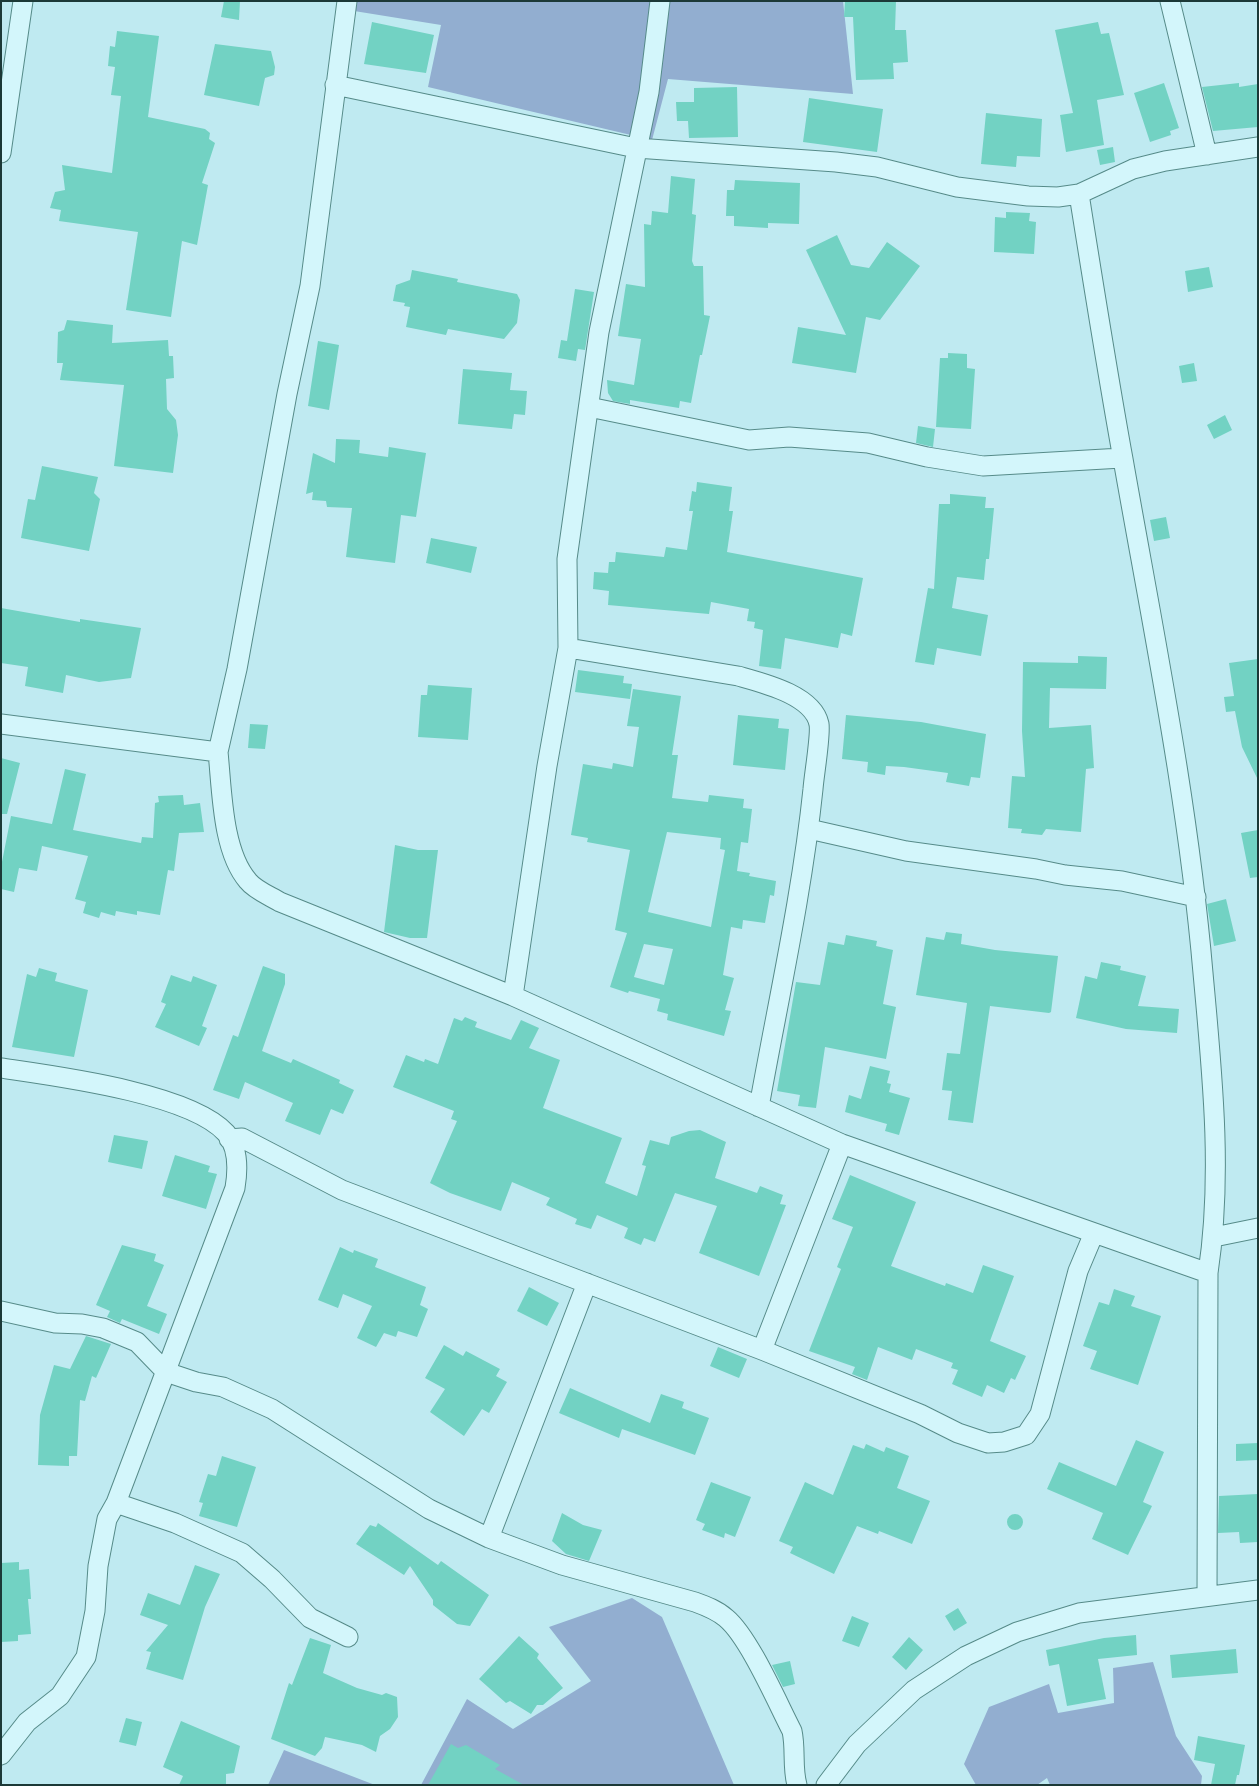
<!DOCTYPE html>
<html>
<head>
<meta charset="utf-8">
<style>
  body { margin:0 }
  #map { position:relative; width:1259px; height:1786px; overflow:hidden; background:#bfeaf1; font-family:"PT Serif",serif }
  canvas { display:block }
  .frame { position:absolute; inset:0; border:2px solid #1c3937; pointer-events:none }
</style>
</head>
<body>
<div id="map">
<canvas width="1259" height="1786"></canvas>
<div class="frame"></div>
</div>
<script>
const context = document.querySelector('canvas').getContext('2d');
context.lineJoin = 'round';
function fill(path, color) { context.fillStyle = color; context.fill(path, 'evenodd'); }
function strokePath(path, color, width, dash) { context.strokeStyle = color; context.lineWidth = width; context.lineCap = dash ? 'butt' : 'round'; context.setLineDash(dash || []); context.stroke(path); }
fill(new Path2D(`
  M349 1H843L853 94 668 79 652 140 428 87 441 25 348 10Z
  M632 1598 662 1617 734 1785H421L467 1699 513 1729 591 1681 549 1627Z
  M1153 1662 1176 1736 1202 1776 1201 1785H1050L1047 1778 1037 1785H976L964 1764 989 1707 1049 1684 1058 1713 1114 1703 1113 1668Z
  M284 1750 375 1785H268Z`), '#92aed0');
fill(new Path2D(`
  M224 1H240L239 20 221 17Z
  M845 1H896L895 30H906L908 62 893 63 894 79 856 80 853 17H844Z
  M372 22 434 35 426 73 364 64Z
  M1098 22 1101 34 1109 33 1124 95 1097 100 1104 145 1066 152 1060 115 1073 113 1055 30Z
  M117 31 159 36 148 117 205 129 210 133 209 139 215 143 202 183 208 185 197 245 182 241 171 317 126 310 138 232 59 221 61 210 50 208 55 192 65 190 62 165 112 173 121 96 111 95 115 67 108 66 110 46 115 47Z
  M215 44 271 51 275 67 274 75 265 78 259 106 204 95Z
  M1164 83 1179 128 1170 131 1171 135 1150 142 1134 93Z
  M1239 83V87L1258 84V127L1213 131 1202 87Z
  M737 87 738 137 689 138 688 121H677L676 102H694V88Z
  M809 98 883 109 877 152 803 142Z
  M986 113 1042 119 1040 157 1017 156 1016 167 981 164Z
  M1113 147 1115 162 1100 165 1097 150Z
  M671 176 695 179 692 214 696 215 692 261 694 266H703L704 315 710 316 702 355H700L691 403 680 401 679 408 630 400V404L613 401 608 393 607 380 634 385 641 339 618 336 626 284 645 287 644 224 651 225 652 211 668 213Z
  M735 180 800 183 799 224 768 223V228L734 226V216H726L727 190H734Z
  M1006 212 1030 213 1029 221 1036 222 1034 254 994 252 995 217 1006 218Z
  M837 235 851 265 869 268 887 242 920 266 880 320 866 317 856 373 792 363 798 327 846 335 806 250Z
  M1209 267 1213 287 1188 292 1185 271Z
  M412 270 458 279 457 282 517 294 520 300 517 323 504 339 448 329 446 335 406 327 410 307 404 306 405 303 393 301 396 285 410 280Z
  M575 289 594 292 585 350 578 349 576 361 558 358 561 340 567 341Z
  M67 320 113 325 112 343 168 340 169 356H173L174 378 166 379 167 409 176 420 178 435 173 473 114 466 124 385 60 380 63 363H57L58 332 64 330Z
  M318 341 339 345 329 410 308 406Z
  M948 353 967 354V368L975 369 971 429 936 427 940 358H948Z
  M1194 363 1197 381 1182 383 1179 366Z
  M463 369 512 373 510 390 527 391 525 415 514 414 512 429 458 424Z
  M1225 415 1232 430 1214 439 1207 425Z
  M918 426 935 429 933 447 916 443Z
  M336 439 360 440 359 453 388 457 389 447 426 453 416 517 401 515 395 563 346 557 352 508 327 507 326 501 312 500 313 492 306 494 313 453 335 463Z
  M42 466 98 477 94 493 100 499 89 551 21 538 28 499 35 500Z
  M697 482 732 487 729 511H733L727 552 863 578 852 636 841 633 838 648 785 638 781 669 759 666 763 630 754 628 755 622 747 621 749 609 711 602 709 614 608 605 609 591 593 589 594 572 608 573 609 562H615L616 552 664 557 666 547 687 550 693 511H689L692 491 696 492Z
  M950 494 986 497 985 508H994L989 559H986L984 580 957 577 952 608 988 615 981 656 937 648 934 665 915 662 928 588 934 589 939 504H950Z
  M1166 517 1170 538 1154 541 1150 520Z
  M431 538 477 547 471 573 426 563Z
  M1 608 80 622V619L141 628 131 678 99 682 66 675 63 693 25 686 28 667 1 663Z
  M1078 656 1107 657 1106 689 1050 688 1049 728 1091 725 1094 768 1086 769 1081 832 1046 829 1042 835 1021 833 1022 829 1008 828 1012 776 1025 777 1022 731 1023 662 1078 663Z
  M1258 659V780L1242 747 1235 711 1226 712 1224 697 1234 696 1229 663Z
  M578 670 624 676 623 683 632 684 630 699 575 692Z
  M428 685 472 688 468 740 418 737 421 695H427Z
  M633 689 681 696 672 755H678L672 798 708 802 709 795 744 799 743 808 752 809 748 843 741 842 737 871 750 873 749 876 776 881 774 896 770 895 765 923 743 920 742 929 731 927 723 975 734 978 725 1010 731 1011 724 1036 667 1020 668 1014 657 1011 660 999 629 991 628 993 610 987 627 933 615 930 630 850 587 842 588 838 571 835 583 764 612 769 613 763 633 767 639 727 627 726ZM667 832 721 838 720 849 725 850 711 927 648 912ZM644 944 673 949 664 985 634 977Z
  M738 715 779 719 778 728 789 729 785 770 733 765Z
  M846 715 921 722 986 734 980 778 971 777 969 786 946 782 948 773 904 767 886 766 885 775 867 772 868 762 842 759Z
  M250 724 268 725 265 749 248 748Z
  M1 758 20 763 7 814H1Z
  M65 769 86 774 73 830 141 843 142 837 153 838 155 803 159 802 158 796 183 795 184 805 200 803 204 832 179 833 174 871 168 870 160 915 137 911V915L116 911 115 916 101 912 99 918 83 913 86 902 75 899 88 856 42 846 37 871 19 868 14 892 1 889V867L11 816 52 824Z
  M1258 830V877L1250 878 1241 833Z
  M395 845 418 850H438L427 938H410L384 932Z
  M1226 899 1236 941 1214 946 1207 904Z
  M946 932 962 934 961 944 995 950 1058 956 1051 1012 1049 1013 990 1006 973 1123 948 1120 952 1091 942 1090 947 1053 960 1054 967 1003 916 995 926 937 944 940Z
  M846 935 877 941 876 946 893 950 883 1004 896 1007 886 1059 825 1047 816 1108 798 1106 800 1095 777 1091 796 982 820 985 828 942 844 945Z
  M1101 962 1121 966 1120 970 1146 976 1138 1006 1179 1009 1177 1033 1126 1029 1076 1018 1085 976 1097 979Z
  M263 966 285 974V984L262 1051 291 1063 293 1059 340 1080 339 1083 354 1090 343 1114 331 1109 320 1135 285 1121 293 1103 245 1082 239 1099 213 1090 233 1035 238 1037Z
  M39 968 57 973 55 981 88 990 74 1057 12 1047 27 974 36 977Z
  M171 975 191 982 193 976 217 985 202 1026 207 1028 199 1046 155 1027 166 1004 161 1002Z
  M465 1017 477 1022 475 1027 511 1040 521 1020 539 1028 529 1048 560 1060 543 1108 622 1138 605 1183 637 1196 646 1166 642 1165 650 1140 669 1145 671 1137 689 1131 700 1130 726 1142 715 1178 757 1193 760 1186 783 1195 780 1204 786 1205 759 1276 699 1253 717 1206 675 1193 655 1242 644 1238 641 1245 624 1238 628 1228 597 1215 591 1229 575 1224 577 1219 546 1205 550 1198 512 1182 501 1211 450 1193 430 1183 457 1121 451 1119 454 1111 393 1087 406 1055 424 1062 425 1059 438 1064 454 1018 462 1021Z
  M870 1066 890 1071 887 1083 891 1084 889 1092 910 1098 899 1135 885 1131 887 1124 845 1112 849 1095 861 1099Z
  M114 1135 148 1141 142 1169 108 1162Z
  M175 1155 210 1166 208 1172 217 1174 206 1209 162 1196Z
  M850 1175 916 1202 891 1266 945 1286 946 1283 973 1293 983 1265 1014 1276 990 1341 1026 1356 1015 1380 1011 1378 1004 1393 987 1385 982 1397 952 1384 958 1370 951 1368 953 1363 916 1349 912 1360 878 1347 867 1380 852 1374 855 1367 809 1351 841 1269 837 1267 853 1227 832 1219Z
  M122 1245 156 1254 154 1261 164 1265 147 1306 167 1314 159 1334 122 1319 120 1323 107 1317 110 1311 96 1305Z
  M340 1247 353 1253 354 1250 378 1259 375 1267 426 1287 420 1305 428 1309 417 1337 398 1331 396 1337 384 1333 376 1347 357 1338 372 1306 343 1294 338 1308 318 1300Z
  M529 1287 559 1303 547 1326 517 1311Z
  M1114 1289 1135 1296 1131 1306 1161 1316 1138 1385 1090 1369 1097 1351 1083 1346 1099 1302 1109 1305Z
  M86 1336 111 1344 96 1378 92 1376 85 1401 80 1400 77 1456H69V1466L38 1465 40 1415 54 1365 70 1369Z
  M444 1345 463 1356 466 1351 500 1369 496 1376 507 1382 489 1413 482 1409 464 1436 430 1412 445 1389 425 1378Z
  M718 1347 747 1359 739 1378 710 1366Z
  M570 1388 650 1423 661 1394 684 1402 682 1408 709 1418 695 1455 622 1429 619 1438 559 1413Z
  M1136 1440 1164 1452 1143 1502 1152 1506 1128 1555 1092 1539 1103 1513 1047 1489 1059 1462 1116 1486Z
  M1258 1443V1460L1236 1461V1444Z
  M866 1444 884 1452 886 1447 909 1456 897 1488 930 1501 912 1544 879 1531 878 1534 857 1526 834 1574 790 1553 793 1547 779 1541 805 1482 833 1495 853 1445 864 1449Z
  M222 1456 256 1467 237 1527 199 1516 203 1503 199 1502 208 1474 216 1476Z
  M711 1482 751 1497 735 1537 725 1533 724 1538 702 1530 705 1524 696 1520Z
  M1258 1494V1542L1240 1543 1239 1532 1218 1533 1219 1496Z
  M562 1513 583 1525 602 1530 589 1561 566 1554 552 1541Z
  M1007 1522a8 8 0 1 1 16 0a8 8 0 1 1-16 0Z
  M378 1523 438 1565 441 1561 489 1595 470 1626 457 1624 433 1605V1600L410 1566 404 1575 356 1544 370 1525 376 1527Z
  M19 1562V1570L29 1569 31 1599H28L31 1634 18 1635V1641L1 1642V1563Z
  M195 1565 220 1574 205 1607 183 1680 146 1669 151 1652 146 1651 168 1625 140 1615 148 1593 180 1605Z
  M958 1608 967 1623 954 1631 945 1616Z
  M852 1616 869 1623 859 1647 842 1641Z
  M1136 1635 1137 1655 1098 1659 1106 1699 1067 1706 1059 1664 1049 1666 1046 1650 1104 1638Z
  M519 1636 539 1654 537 1658 563 1688 543 1705H537L531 1714 510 1701 506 1703 479 1679Z
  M909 1637 923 1650 906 1670 892 1657Z
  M310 1638 331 1645 323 1673 357 1688 382 1695 386 1693 397 1697 398 1717 390 1729 380 1736 376 1752 362 1745 325 1737 322 1748 315 1756 271 1739 289 1683 292 1685Z
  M1236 1649 1238 1673 1172 1678 1170 1655Z
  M790 1661 795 1684 783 1687 772 1665Z
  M126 1718 142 1722 136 1746 119 1742Z
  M181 1721 240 1746 234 1773 226 1774V1785H179L183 1776 163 1767Z
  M1198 1736 1245 1745 1239 1775H1237L1235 1785H1211L1215 1764 1194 1760Z
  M451 1744 458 1748 466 1745 500 1765 495 1769 524 1785H428Z`), '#72d2c3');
const street = new Path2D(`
  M1170 1 1207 155
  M335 85 636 148 836 162 877 167 957 187 1028 196 1058 197 1079 194 1133 169 1165 161 1258 147
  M1 153 23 1
  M1079 194C1093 282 1107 371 1123 459 1153 630 1188 799 1203 973 1212 1072 1223 1174 1208 1273L1207 1595
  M589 407 749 440 789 437 868 443 927 457 983 466 1122 458
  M568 648 738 676C763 683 813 695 819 724 821 735 814 775 813 789 802 895 778 1001 759 1107
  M1 724 218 752C222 790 222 851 248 881 255 890 270 896 280 902L513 996 842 1144 1208 1273
  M218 752 237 669 287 394 310 286 347 1
  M809 829 906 851 1036 869 1065 875 1122 881 1196 897
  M513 996 547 766 568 648 567 559 599 332 649 92 660 1
  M1 1068C55 1076 190 1093 226 1133 239 1148 238 1170 235 1188L116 1503 107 1519 98 1566 95 1611 86 1657 60 1696 27 1722 1 1755
  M229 1139 242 1138 342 1190 762 1350 920 1414 958 1433 988 1443 1004 1442 1026 1435 1040 1414 1078 1271 1094 1233
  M1214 1237 1258 1228
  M1 1311 55 1323 82 1324 103 1328 137 1342 166 1372 196 1382 223 1387 272 1409 429 1509 489 1538 562 1565 695 1602C706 1606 717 1610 726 1618 749 1637 777 1702 792 1731 796 1749 792 1767 797 1785
  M762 1350 842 1144
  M116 1503 175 1523 242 1553 272 1579 310 1618 348 1637
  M489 1538 587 1283
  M826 1785 857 1744 914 1690 966 1656 1017 1632 1079 1613 1258 1590`);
strokePath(street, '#568b89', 21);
strokePath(street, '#d3f6fb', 19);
</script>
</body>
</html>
